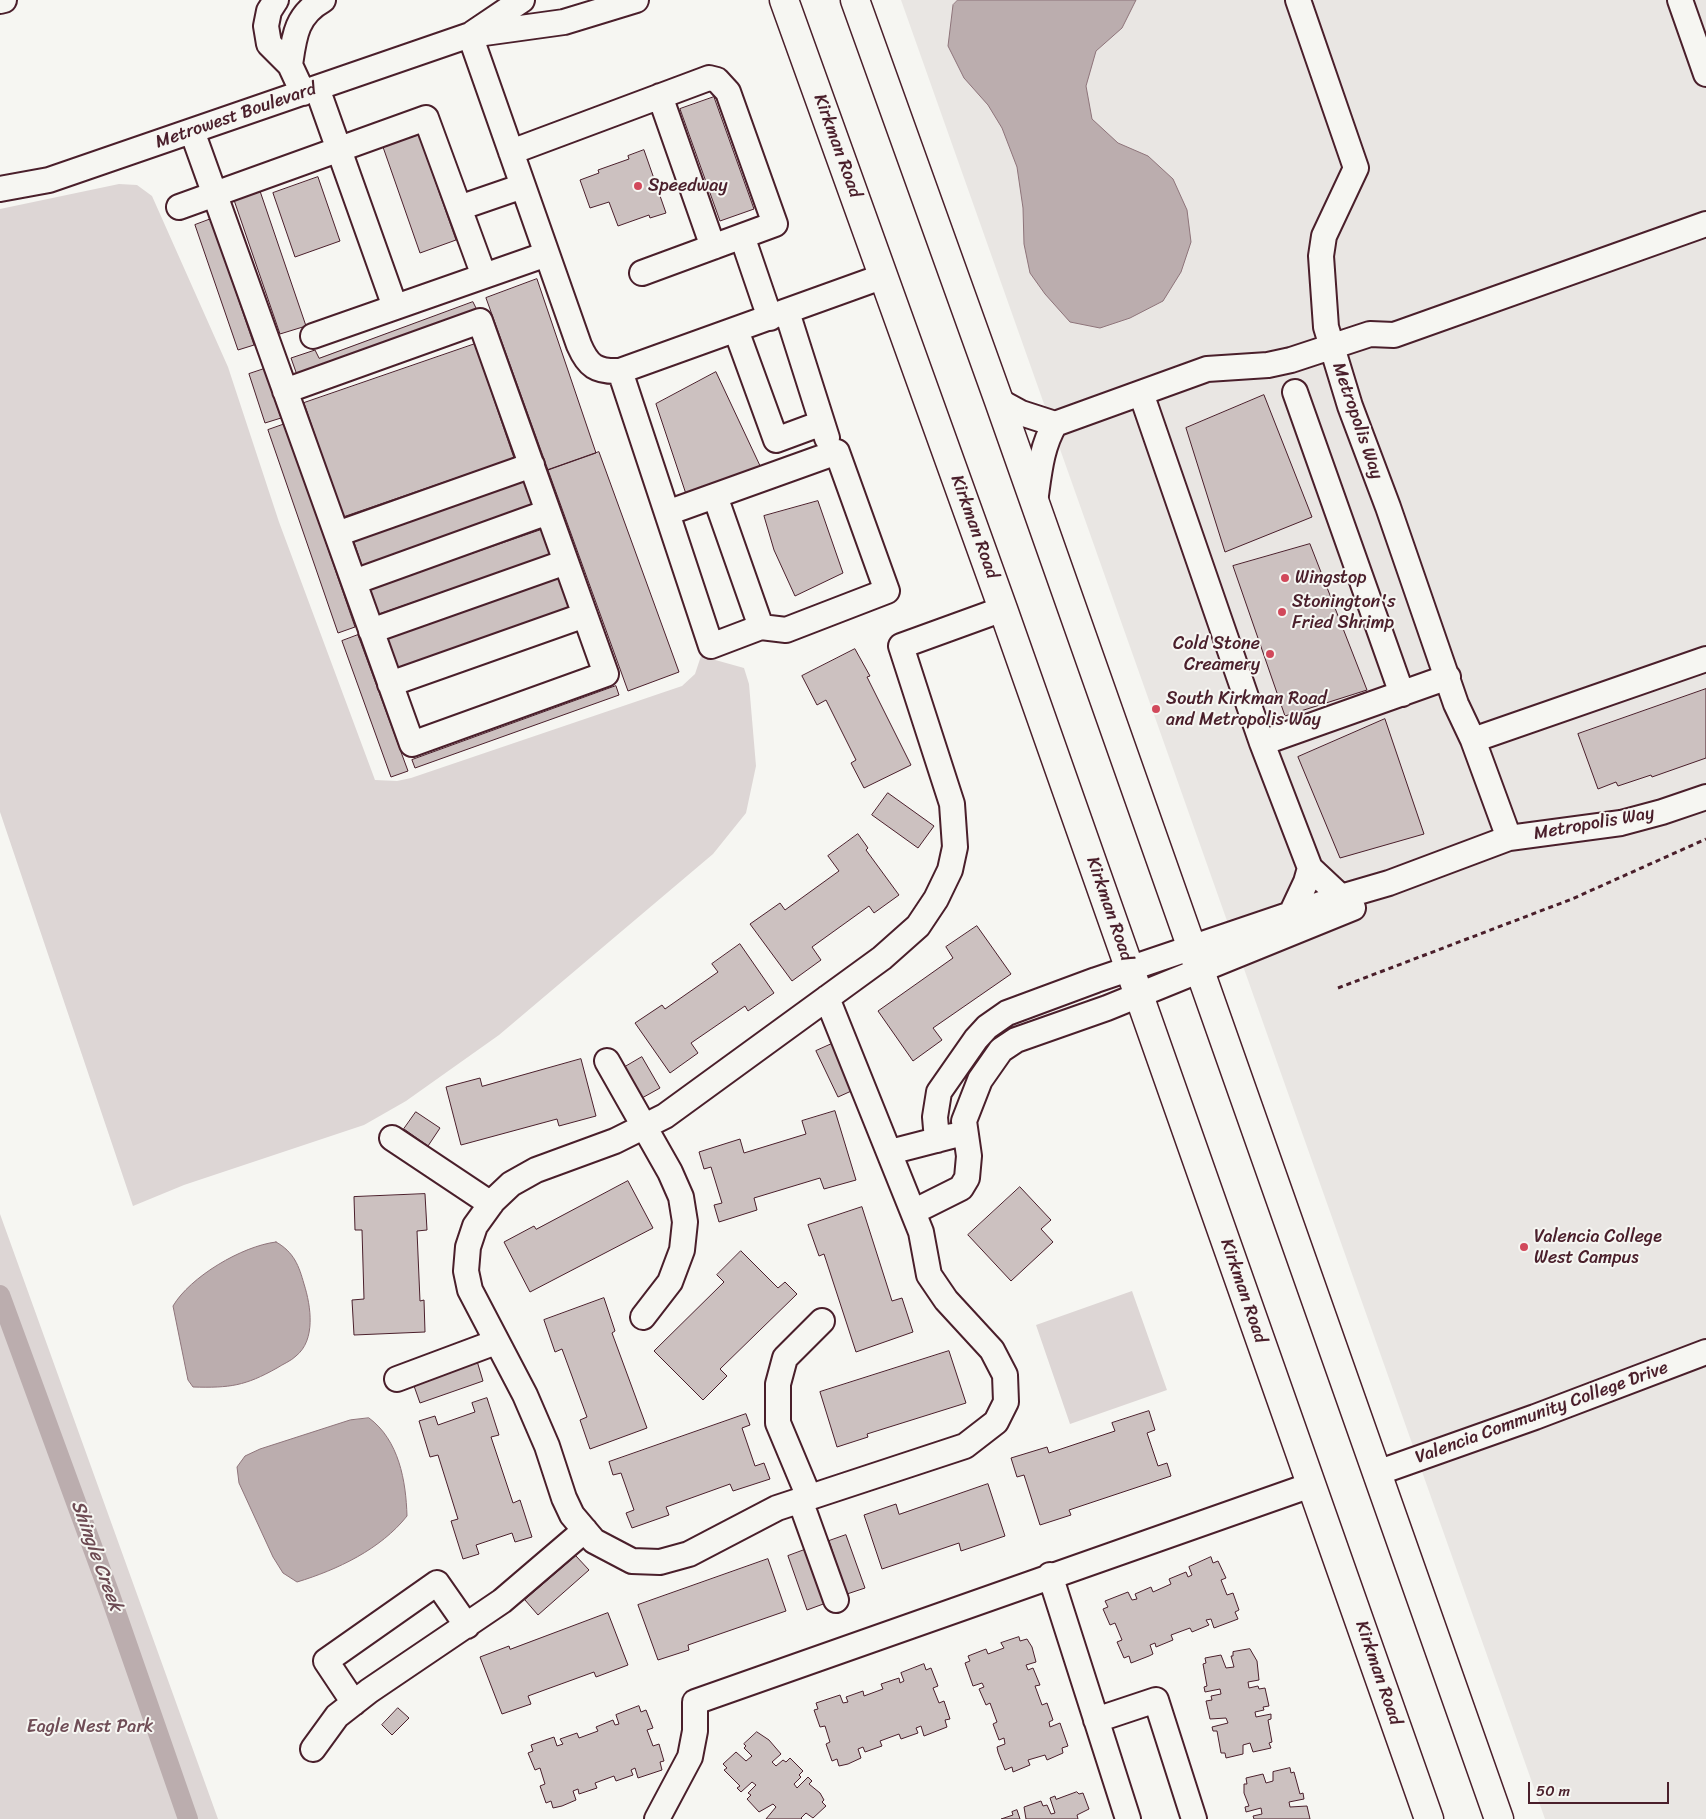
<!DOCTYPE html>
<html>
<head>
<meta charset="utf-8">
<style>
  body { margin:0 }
  #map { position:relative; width:1706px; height:1819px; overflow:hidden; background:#f6f6f2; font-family:Sriracha,sans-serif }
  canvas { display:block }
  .scale { position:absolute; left:1528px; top:1782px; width:141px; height:22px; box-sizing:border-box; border:2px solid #4a1f2b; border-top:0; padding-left:6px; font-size:15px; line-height:18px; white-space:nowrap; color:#4a1f2b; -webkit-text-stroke:4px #f6f6f2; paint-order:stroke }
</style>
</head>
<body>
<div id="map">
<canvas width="1706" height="1819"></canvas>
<div class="scale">50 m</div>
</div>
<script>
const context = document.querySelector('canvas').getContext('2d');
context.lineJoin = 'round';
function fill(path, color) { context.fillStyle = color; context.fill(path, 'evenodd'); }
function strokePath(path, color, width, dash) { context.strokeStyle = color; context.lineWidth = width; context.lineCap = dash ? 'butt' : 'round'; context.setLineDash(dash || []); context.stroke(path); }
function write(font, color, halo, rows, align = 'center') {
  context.font = font + ' Sriracha,sans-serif'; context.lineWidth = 4; context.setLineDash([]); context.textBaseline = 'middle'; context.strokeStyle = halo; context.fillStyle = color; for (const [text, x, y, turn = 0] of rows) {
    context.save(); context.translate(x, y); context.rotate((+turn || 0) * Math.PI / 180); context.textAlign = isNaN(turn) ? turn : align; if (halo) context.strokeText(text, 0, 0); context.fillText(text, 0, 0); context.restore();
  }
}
fill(new Path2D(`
  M901 0H1706V1819H1545Z`), '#e9e6e3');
fill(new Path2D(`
  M119 184 137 185 152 196 228 367 279 522 375 780 397 781 411 778 682 686 695 674 701 656 744 668 749 684 756 766 746 813 713 854 499 1035 406 1101 364 1125 184 1185 133 1206 0 812V209Z
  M0 1214 218 1819H0Z
  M1132 1291 1167 1390 1070 1424 1036 1325Z`), '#ddd6d5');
const water = new Path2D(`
  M958 0H1136L1122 28 1096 51 1086 86 1092 119 1118 143 1148 156 1173 179 1187 210 1191 242 1181 272 1163 301 1130 318 1100 328 1070 322 1045 294 1030 273 1024 244 1023 208 1017 167 1002 128 988 105 964 78 948 46 953 5Z
  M276 1242C294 1252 299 1266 304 1284 311 1306 316 1340 296 1356 291 1361 283 1364 277 1368 245 1386 230 1388 193 1387L188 1380 173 1306C190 1277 242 1246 276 1242Z
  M369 1418C399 1440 406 1481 407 1516 381 1549 337 1570 297 1582L283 1573 273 1557 239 1483 237 1467 245 1456 260 1449 350 1420Z`);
fill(water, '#bbadae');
strokePath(water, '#8e747a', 1);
strokePath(new Path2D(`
  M0 1295 110 1595 188 1819`), '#bbadae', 20);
const building = new Path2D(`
  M714 97 754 209 720 221 680 109Z
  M419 135 456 240 420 253 383 147Z
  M644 150 666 213 650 218 649 215 618 226 609 202 590 208 580 180 599 173 598 170 629 159 628 156Z
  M318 177 340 241 295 257 273 193Z
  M260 191 306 326 280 334 234 200Z
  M211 219 254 345 238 350 195 225Z
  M537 279 596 453 548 470 486 298Z
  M473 302 477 310 297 375 291 358 315 350 319 358Z
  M475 344 514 458 343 517 304 403Z
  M264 369 281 418 265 423 249 374Z
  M716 372 762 470 686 494 656 404Z
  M1264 395 1312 517 1225 552 1186 428Z
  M285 424 355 627 338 633 268 430Z
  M599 452 679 672 628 691 548 470Z
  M524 480 533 507 362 566 353 539Z
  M818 501 843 573 795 596 774 550 764 516Z
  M541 530 550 555 379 614 370 589Z
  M1310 544 1367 690 1285 716 1233 566Z
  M559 578 571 611 399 671 387 637Z
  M358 635 408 771 391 777 342 641Z
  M855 649 870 676 867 677 911 765 864 788 851 763 856 760 826 700 817 705 802 676Z
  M616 686 619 695 415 768 412 760Z
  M1706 689V758L1652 777 1651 775 1618 786 1616 782 1598 789 1578 734Z
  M1385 719 1424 834 1340 858 1298 757Z
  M888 793 934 826 918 848 872 815Z
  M858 834 868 848 866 850 899 895 874 913 869 906 812 947 821 960 792 981 750 924 780 903 785 910 839 871 828 856Z
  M977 926 1011 974 933 1028 942 1040 913 1061 878 1011 953 958 946 947Z
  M740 944 774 993 748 1011 745 1006 691 1043 698 1053 670 1073 635 1023 662 1005 665 1009 718 972 712 964Z
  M836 1042 858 1088 838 1097 816 1051Z
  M642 1057 660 1088 642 1098 625 1067Z
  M581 1059 596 1116 559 1126 557 1119 461 1145 446 1087 480 1078 482 1086Z
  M835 1111 856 1180 824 1189 820 1178 754 1198 757 1210 719 1222 714 1205 722 1203 711 1167 704 1169 699 1152 740 1139 744 1153 806 1134 802 1121Z
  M416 1112 440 1128 428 1146 404 1129Z
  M628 1181 653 1228 530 1292 504 1242 534 1226 536 1229Z
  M1020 1187 1051 1220 1041 1229 1053 1242 1011 1281 968 1235Z
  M425 1194 427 1230 417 1231 420 1301 424 1300 425 1332 354 1335 352 1300 364 1299 362 1230H355L354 1197Z
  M862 1207 892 1301 902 1298 913 1332 856 1352 824 1254 819 1256 808 1225Z
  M741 1251 778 1288 785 1282 797 1294 720 1369 727 1376 703 1400 654 1351 724 1282 717 1275Z
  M604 1298 615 1331 612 1333 647 1428 590 1449 580 1420 587 1417 562 1349 555 1352 544 1320Z
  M949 1351 966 1403 867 1434 868 1437 837 1447 820 1392Z
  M477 1361 483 1381 420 1403 413 1383Z
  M487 1398 499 1435 491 1437 513 1503 520 1500 532 1537 515 1542 512 1533 476 1545 479 1554 463 1559 451 1521 458 1519 438 1455 430 1457 419 1421 435 1416 438 1425 475 1412 472 1403Z
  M1149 1411 1155 1430 1147 1433 1158 1466 1167 1463 1171 1476 1069 1510 1071 1515 1040 1525 1024 1475 1017 1477 1011 1458 1047 1447 1049 1453 1115 1431 1112 1423Z
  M746 1414 750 1425 742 1428 755 1466 764 1463 770 1479 733 1491 730 1484 666 1507 669 1515 632 1528 626 1513 634 1510 621 1473 613 1475 609 1462Z
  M988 1484 1005 1536 961 1551 959 1543 882 1569 864 1515 896 1504 899 1514Z
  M846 1535 865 1588 847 1594 829 1541Z
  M807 1549 826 1603 807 1610 788 1556Z
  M576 1556 589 1570 538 1615 525 1600Z
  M1211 1557 1213 1563 1218 1561 1226 1578 1221 1580 1227 1595 1233 1593 1239 1610 1235 1612 1238 1619 1214 1628 1211 1619 1206 1620 1209 1625 1192 1632 1190 1628 1171 1635 1173 1640 1156 1647 1155 1643 1150 1645 1153 1654 1149 1656 1131 1663 1129 1656 1124 1658 1117 1642 1122 1640 1115 1623 1110 1625 1103 1609 1108 1607 1105 1601 1128 1592 1132 1600 1137 1599 1135 1594 1151 1587 1153 1592 1171 1584 1169 1579 1186 1572 1188 1577 1192 1575 1189 1567Z
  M768 1559 786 1611 688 1645 689 1650 658 1660 638 1605Z
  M608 1613 628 1665 596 1677 594 1672 528 1696 531 1704 502 1714 480 1657 509 1646 510 1649Z
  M1019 1637 1020 1641 1027 1639 1032 1647 1036 1662 1026 1665 1028 1670 1033 1668 1040 1685 1035 1686 1042 1705 1047 1703 1053 1720 1049 1722 1050 1727 1060 1723 1068 1746 1062 1748 1063 1753 1047 1760 1045 1755 1028 1760 1030 1765 1013 1772 1012 1767 1005 1770 998 1752 997 1747 1005 1744 1004 1738 999 1740 993 1724 997 1722 990 1703 986 1705 979 1689 984 1687 982 1683 973 1686 965 1663 970 1661 968 1656 986 1649 988 1654 1004 1648 1001 1643Z
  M1250 1649 1257 1661 1259 1680 1248 1682 1249 1688 1258 1686 1259 1689 1265 1688 1269 1706 1263 1707 1264 1710 1255 1712 1256 1717 1271 1714V1719L1268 1720 1272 1742 1269 1743 1271 1748 1253 1752 1250 1743 1243 1745V1754L1226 1758 1225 1753H1221L1217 1731H1213L1212 1727 1228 1723 1226 1718 1210 1719 1206 1701 1212 1700 1211 1696 1221 1694 1220 1689 1205 1692 1204 1687 1207 1686 1203 1664 1206 1663 1205 1658 1221 1655 1226 1668 1234 1667 1231 1656H1233V1652Z
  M924 1664 926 1670 931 1668 938 1686 933 1688 939 1703 944 1701 950 1719 945 1720 947 1727 924 1736 921 1726 916 1728 918 1733 901 1739 899 1734 880 1741 882 1746 865 1752 863 1747 858 1749 861 1758 848 1764 839 1766 837 1759 832 1761 826 1744 830 1742 825 1726 820 1727 814 1710 818 1709 816 1703 840 1695 843 1703 848 1702 846 1697 863 1691 864 1696 883 1689 881 1684 899 1678 900 1683 904 1681 901 1673Z
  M639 1706 641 1712 646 1710 653 1728 647 1730 653 1746 659 1744 664 1761 660 1762 662 1770 638 1778 635 1768 631 1770 633 1775 616 1781 614 1776 595 1783 597 1788 579 1794 578 1789 573 1791 576 1800 562 1806 553 1808 551 1801 546 1803 540 1786 545 1784 540 1768 535 1770 528 1753 533 1751 531 1745 554 1737 557 1746 563 1744 560 1739 577 1733 579 1738 598 1731 596 1727 613 1720 615 1725 619 1724 616 1715Z
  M398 1708 409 1718 392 1735 382 1725Z
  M757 1732 769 1740 781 1754 772 1762 776 1766 783 1760 786 1762 790 1758 803 1771 799 1775 801 1777 794 1784 797 1788 808 1777 812 1781 809 1784 820 1793 824 1800 822 1802 826 1806 813 1818 806 1813 801 1818 802 1819H766L776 1807 773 1804 759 1812 747 1799 751 1795 748 1793 756 1785 752 1782 741 1792 737 1788 740 1786 724 1770 727 1768 723 1764 736 1752 746 1761 752 1756 744 1748 746 1746 744 1744Z
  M1290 1768 1291 1773 1294 1772 1300 1794 1303 1793 1304 1799 1289 1802 1290 1807 1307 1806 1310 1819H1254L1253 1816 1262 1814 1261 1808 1246 1812 1245 1807 1249 1806 1244 1793V1784H1247L1246 1778 1263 1774 1266 1783 1273 1781V1772Z
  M1077 1792 1079 1794 1083 1793 1089 1809 1077 1815 1078 1819H1026L1024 1807 1041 1801 1043 1806 1047 1805 1051 1814 1055 1813 1050 1798 1055 1796 1056 1799Z
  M1017 1810 1020 1819H1001L1013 1815 1012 1812Z`);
fill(building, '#ccc1c0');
strokePath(building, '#4a1f2b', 1);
const minor = new Path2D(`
  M276 0 269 11 266 26 269 44 290 65 303 93
  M1298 0 1356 168 1324 236 1321 256 1326 327 1350 406 1388 507 1456 704 1473 740 1509 838
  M1680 0 1706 74
  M0 1 4 0
  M473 33 522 0
  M470 35 579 345C588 366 596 372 620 371L884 276
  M290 65C294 37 296 15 323 0
  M317 88 395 307
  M660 96 713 247
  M192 131 412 744 606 674 480 321 285 391
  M511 152 709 78 717 80 728 92 775 224 642 273
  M0 189 49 180 470 35 564 22 636 0
  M179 207 426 118 484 276
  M459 208 523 186
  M742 236 770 318
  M787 312 827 438
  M736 330 776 440 822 423
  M313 336 547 254
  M620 371 711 646 761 627 786 630 887 591 837 452 667 513
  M1295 392 1402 694
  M1141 393 1262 743 1310 868 1341 897
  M999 401 1021 413 1055 424C1041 447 1039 475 1035 502
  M1055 424 1207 369 1268 365 1291 360 1370 334 1394 335 1706 224
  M715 496 761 627
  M337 534 532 465
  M354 582 548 512
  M371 631 566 562
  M390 684 585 615
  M1473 740 1706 659
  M1262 743 1448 677
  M1291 914 1306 882 1310 868
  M827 998 921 1232 929 1275 946 1300 992 1350 1005 1375 1006 1402 996 1422 965 1446 777 1508 689 1554 660 1562 632 1561 594 1541 572 1515 564 1498 547 1446 525 1395 470 1290 466 1271 468 1247 475 1226 493 1201 511 1184 536 1170 615 1141 665 1116 882 958 918 926 936 899 950 870 955 847 952 804 901 646 1003 609
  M607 1061 670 1172 681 1197 685 1222 682 1250 670 1282 643 1317
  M392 1138 491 1204
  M937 1140 935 1117 939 1092 976 1039 987 1027 1007 1013 1096 980 1341 897 1389 883 1509 838 1621 823 1662 812 1706 797
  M890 1152 952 1136
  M913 1212 961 1188 967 1178 969 1156 964 1121 980 1080 1001 1050 1016 1040 1107 1008 1353 908
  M397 1379 496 1342
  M1377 1473 1535 1417 1706 1352
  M809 1497 778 1423V1384L785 1358 822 1321
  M800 1500 836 1600
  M1050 1575 1128 1819
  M354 1703 326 1661 437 1583 467 1626
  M1096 1720 1156 1700 1194 1819
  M313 1749 337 1716 369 1691 502 1601 585 1530
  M657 1819 690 1757 695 1731V1702L1311 1485`);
const major = new Path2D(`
  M784 0 1003 609 1429 1819
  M855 0 999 401 1499 1819`);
strokePath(minor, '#4a1f2b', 28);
strokePath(major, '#4a1f2b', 31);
strokePath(new Path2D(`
  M1338 988 1572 899 1706 839`), '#4a1f2b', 3, [5, 4]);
strokePath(minor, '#f6f6f2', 24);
strokePath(major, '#f6f6f2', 28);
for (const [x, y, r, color] of [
  [638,186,5,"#d1495b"],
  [1285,578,5,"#d1495b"],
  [1282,612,5,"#d1495b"],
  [1270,654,5,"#d1495b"],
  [1156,709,5,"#d1495b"],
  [1524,1247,5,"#d1495b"]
]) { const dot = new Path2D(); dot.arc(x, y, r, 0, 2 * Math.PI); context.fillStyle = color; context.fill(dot); strokePath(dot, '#f6f6f2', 2); }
write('18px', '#4a1f2b', '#f6f6f2', [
  ["Metrowest Boulevard",236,116,-19],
  ["Kirkman Road",837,146,70],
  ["Metropolis Way",1357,421,71],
  ["Kirkman Road",974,527,70],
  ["Metropolis Way",1594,824,-10],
  ["Kirkman Road",1109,909,71],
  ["Kirkman Road",1243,1291,71],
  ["Valencia Community College Drive",1542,1413,-20],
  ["Kirkman Road",1378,1673,71]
]);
write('18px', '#4a1f2b', '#f6f6f2', [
  ["Speedway",648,186],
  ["Wingstop",1295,578],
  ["Stonington's",1292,602],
  ["Fried Shrimp",1292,623],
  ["Cold Stone",1260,644,"right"],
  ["Creamery",1260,665,"right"],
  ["South Kirkman Road",1166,699],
  ["and Metropolis Way",1166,720],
  ["Valencia College",1534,1237],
  ["West Campus",1534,1258]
], 'left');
write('18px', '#6f4d56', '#f6f6f2', [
  ["Eagle Nest Park",90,1727]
]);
write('italic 19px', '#6c4a52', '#f6f6f2', [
  ["Shingle Creek",96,1556,70]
]);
</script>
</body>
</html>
